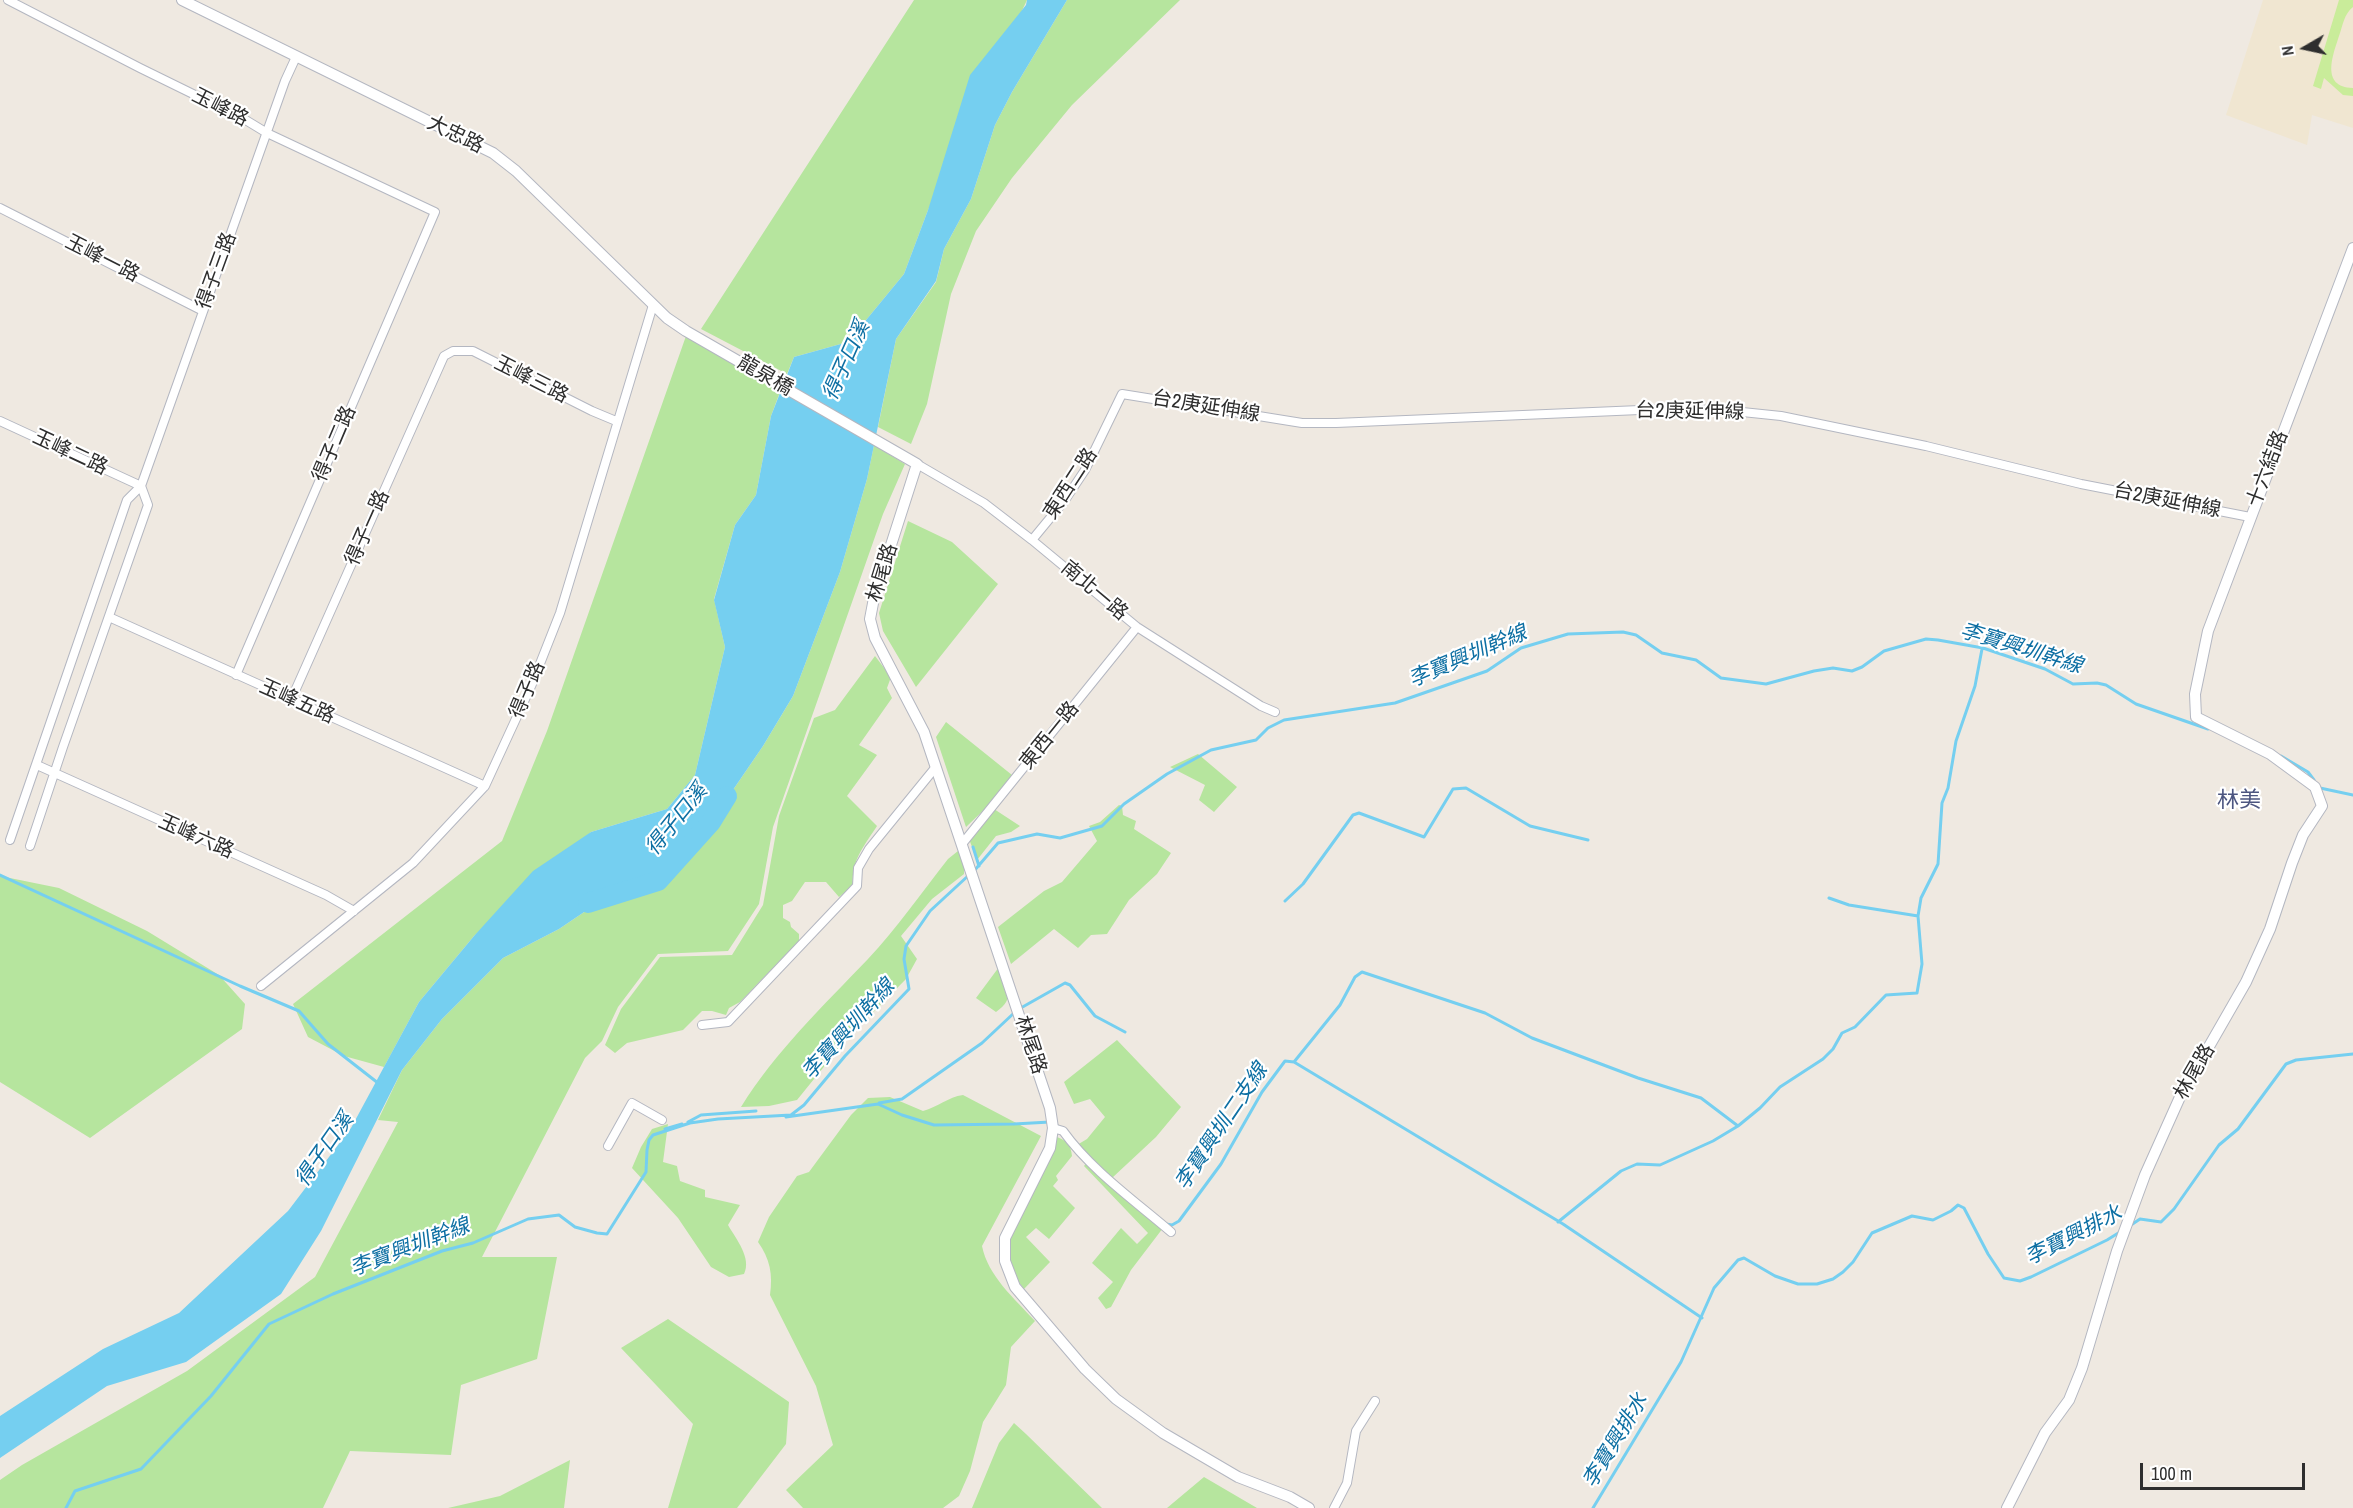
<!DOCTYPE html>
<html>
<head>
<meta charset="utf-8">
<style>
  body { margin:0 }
  #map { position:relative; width:2353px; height:1508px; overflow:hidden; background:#efe9e1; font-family:"Archivo Narrow",sans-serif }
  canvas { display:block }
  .north { position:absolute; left:2275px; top:18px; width:60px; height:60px; -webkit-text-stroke:4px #fff; paint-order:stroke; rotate:261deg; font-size:16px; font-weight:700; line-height:24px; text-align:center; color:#2e2e2e }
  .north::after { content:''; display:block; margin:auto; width:21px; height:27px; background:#2e2e2e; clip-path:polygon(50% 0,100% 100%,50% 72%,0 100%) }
  .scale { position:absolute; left:2140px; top:1463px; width:165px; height:27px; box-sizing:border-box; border:3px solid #2e2e2e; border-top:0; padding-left:8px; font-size:18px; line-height:21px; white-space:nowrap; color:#2e2e2e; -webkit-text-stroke:4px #fff; paint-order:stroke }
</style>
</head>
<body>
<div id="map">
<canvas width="2353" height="1508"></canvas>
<div class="north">N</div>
<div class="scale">100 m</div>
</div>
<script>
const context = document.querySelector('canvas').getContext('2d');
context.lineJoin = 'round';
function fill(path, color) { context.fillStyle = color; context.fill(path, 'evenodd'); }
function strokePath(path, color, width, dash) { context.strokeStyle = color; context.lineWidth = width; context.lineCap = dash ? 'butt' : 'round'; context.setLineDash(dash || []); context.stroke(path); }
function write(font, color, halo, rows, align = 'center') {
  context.font = font + ' "Archivo Narrow","Noto Sans TC",sans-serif'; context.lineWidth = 4.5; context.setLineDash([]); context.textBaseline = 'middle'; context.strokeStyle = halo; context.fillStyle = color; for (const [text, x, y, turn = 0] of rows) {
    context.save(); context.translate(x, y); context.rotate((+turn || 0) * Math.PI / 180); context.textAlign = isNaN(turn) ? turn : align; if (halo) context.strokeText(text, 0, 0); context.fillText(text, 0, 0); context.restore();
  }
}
fill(new Path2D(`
  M2263 0H2353V128L2312 115 2307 145 2226 115Z`), '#f0e6d1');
fill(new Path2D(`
  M914 0H1027L928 210 904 274 848 342 794 357 787 374 701 329Z
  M1067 0H1180L1072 105 1012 178 976 231 951 294 927 404 911 444 878 427 896 339 936 282 944 249 971 199 995 125 1012 92Z
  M686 336 780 392 771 416 756 495 735 525 714 599 725 647 695 775 667 809 591 832 474 936 419 1002 384 1067 344 1056 308 1037 293 1004 502 841 547 731Z
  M874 445 905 464 883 514 773 827 759 904 728 951 658 954 618 1007 602 1041 585 1058 482 1257H557L537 1359 461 1385 451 1455 350 1451 323 1508H0V1480L22 1465 187 1371 315 1277 398 1122 378 1120 402 1070 442 1019 503 958 559 929 599 902 664 869 709 825 763 746 793 696 840 572 867 479Z
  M908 521 952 542 998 584 916 687 883 631 879 613Z
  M875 656 891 677 887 688 892 698 859 745 877 755 847 796 877 826C864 846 851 861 853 885L839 897 826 882H805L792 901 783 905V918L790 922 791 927 799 934V941L740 1002 729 1008 726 1015 712 1011H702L683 1030 627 1043 615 1053 605 1045 621 1009 660 957 732 955 763 905 779 816 814 718 835 710Z
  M946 722 1012 775 990 804 966 827 936 737Z
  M1198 754 1237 787 1214 812 1199 800 1205 785 1170 767Z
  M1119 805 1122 806 1123 815 1136 821 1134 829 1171 853 1157 874 1129 900 1107 934 1091 935 1078 948 1054 929 1011 964 998 927 1044 891 1062 882 1097 841 1089 826 1100 822Z
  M994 809 1020 826 1011 832 996 836 977 860 969 839Z
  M958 851 964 867V874L932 899 901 936 917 959 906 979 844 1042 797 1100 769 1106 741 1107C775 1052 823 1006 868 959 897 928 922 892 948 859Z
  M0 876 59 888 147 931 219 975 245 1004 242 1029 90 1138 0 1082Z
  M999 967C1006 989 1017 997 996 1012L976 998Z
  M1117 1040 1181 1107 1156 1137 1112 1178 1077 1145 1087 1139 1105 1117 1090 1099 1074 1104 1064 1082Z
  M963 1095 1041 1136 982 1246C988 1276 1014 1298 1035 1321L1011 1347 1006 1385 983 1422 970 1471 959 1496 943 1508H803L786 1490 833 1445 816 1386 770 1295C773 1274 770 1259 758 1242L769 1217 797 1176 809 1172 851 1115 868 1098 890 1097 923 1111C938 1107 948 1097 963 1095Z
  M668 1124 663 1162 677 1166 680 1181 705 1190V1197L740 1205 728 1225C736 1239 752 1258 744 1274L729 1277 711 1267 678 1218 632 1168 641 1147 652 1129Z
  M1057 1137C1067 1141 1071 1145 1072 1156L1056 1176 1058 1180 1053 1186 1075 1208 1049 1239 1036 1228 1026 1237 1050 1262 1024 1289 1015 1277 1008 1259V1238Z
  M1087 1162 1163 1228 1131 1270 1111 1307 1106 1309 1098 1298 1113 1282 1092 1263 1121 1228 1137 1244 1148 1233 1084 1166Z
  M668 1319 789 1402 786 1444 737 1508H668L693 1424 621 1348Z
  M1014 1423 1026 1434 1102 1508H972L999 1443Z
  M570 1460 564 1508H448L500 1496Z
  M1204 1477 1257 1508H1167Z`), '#b6e59e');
fill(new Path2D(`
  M2339 0H2353V7C2344 14 2343 25 2339 36 2333 55 2320 87 2353 88V96L2343 95 2324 78 2321 89 2313 86Z`), '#c9ec9a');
fill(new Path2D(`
  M1027 0H1067L1012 92 995 125 971 199 944 249 936 281 896 339 867 479 840 572 793 696 763 746 709 825 664 869 599 902 559 929 503 958 442 1019 402 1070 321 1231 281 1294 186 1362 107 1386 0 1458V1416L103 1349 179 1313 288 1211 351 1128 419 1002 474 936 533 871 591 832 667 809 695 775 725 647 714 600 735 525 756 495 771 416 794 357 848 342 904 274 928 210 970 75 1026 5Z`), '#75cff0');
strokePath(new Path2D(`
  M2281 756 2308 772 2314 780
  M2320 788 2353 795
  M973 847 979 866
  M974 871 998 843 1037 834 1060 838 1102 826 1124 804 1167 774 1211 750 1256 740 1268 728 1284 720 1395 703 1487 671 1521 648 1568 634 1623 632 1636 635 1662 653 1696 660 1721 678 1766 684 1814 671 1833 668 1852 671 1862 667 1884 651 1926 639 1938 640 1983 648 2045 669 2073 684 2097 683 2106 685 2136 704 2208 729
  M0 875 240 986 299 1011 328 1044 378 1083
  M1829 898 1849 905 1918 916
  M1285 901 1303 884 1353 815 1359 813 1424 837 1453 789 1466 788 1530 826 1588 840
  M1019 1009 1065 983 1070 985 1095 1016 1125 1032
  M1294 1062 1340 1005 1355 977 1362 972 1485 1013 1532 1038 1638 1078 1701 1098 1738 1126 1760 1108 1780 1087 1823 1059 1833 1049 1842 1033 1855 1027 1886 995 1917 993 1922 964 1918 916 1921 898 1938 864 1942 803 1948 788 1956 741 1975 686 1982 649
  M879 1103 902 1099 982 1043 1014 1013
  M786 1117 878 1104 902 1115 934 1125 1014 1124 1050 1122
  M688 1122 701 1115 756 1111
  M665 1129 682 1124
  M1558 1222 1621 1171 1637 1164 1660 1165 1713 1141 1738 1126
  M1166 1224 1172 1225 1179 1221 1221 1164 1262 1092 1285 1061 1294 1062 1563 1224 1702 1318
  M2131 1225 2140 1219 2161 1222 2174 1209 2219 1145 2238 1129 2286 1064 2296 1060 2353 1054
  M66 1508 75 1491 141 1469 211 1396 269 1324 333 1294 442 1251 473 1243 528 1219 559 1215 575 1227 597 1233 607 1234 646 1172 647 1150 649 1140 653 1135 690 1123 718 1119 791 1115 804 1105 845 1056 909 989 904 959 906 946 930 911 969 875
  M1593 1508 1681 1362 1714 1288 1738 1260 1744 1258 1775 1276 1798 1284H1817L1833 1279 1843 1272 1853 1262 1872 1233 1912 1216 1933 1220 1951 1211 1958 1205 1964 1208 1988 1254 2004 1278 2020 1281 2031 1277 2107 1240 2120 1232`), '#75cff0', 3);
strokePath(new Path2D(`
  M588 903 658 881 711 822 727 796`), '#75cff0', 20);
const minor = new Path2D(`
  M8 0 140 68 244 119 267 133 435 212 236 675
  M0 208 203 311
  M0 421 141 486
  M917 464 984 503 1032 540 1137 627 1261 706 1275 712
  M1032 540 1065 500 1085 470 1122 394 1302 423H1336L1663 409 1723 410 1781 416 1926 446 2081 484 2250 517
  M109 617 485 786
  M291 700 444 356 453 351H473L592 411 616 421
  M37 765 326 895 354 911
  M10 840 127 500 141 486 285 81 296 57
  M962 844 1137 627
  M30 846 63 747 148 505 141 486
  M261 986 413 863 485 786 532 684 560 613 653 305
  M702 1025 728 1022 857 886 858 868 869 849 935 768
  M1053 1128 1063 1131C1091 1170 1135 1201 1171 1232
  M608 1146 632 1103 662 1120
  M1334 1508 1347 1483 1356 1431 1375 1401`);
const tertiary = new Path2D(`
  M182 0 493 153 516 171 667 318 686 331 917 464 874 598 870 619 875 638 924 732 1050 1108 1053 1128 1050 1148 1005 1238V1261L1015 1287 1085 1369 1116 1399 1163 1433 1238 1477 1290 1497 1309 1508
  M2007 1508 2045 1433 2069 1400 2082 1368 2117 1251 2145 1175 2180 1097 2246 982 2270 929 2292 863 2303 835 2322 806 2315 787 2270 754 2196 717 2195 694 2208 631 2353 248`);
strokePath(minor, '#b4b7c1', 10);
strokePath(tertiary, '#b4b7c1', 12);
strokePath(minor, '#fff', 8);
strokePath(tertiary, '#fff', 10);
write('20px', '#2e2e2e', '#fff', [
  ["玉峰路",220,108,27],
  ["大忠路",455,135,26],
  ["玉峰一路",102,259,27],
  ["得子三路",217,271,-70],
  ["龍泉橋",765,376,30],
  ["玉峰三路",531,380,27],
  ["台2庚延伸線",1206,407,9],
  ["台2庚延伸線",1690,412,1],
  ["得子二路",335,444,-67],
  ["玉峰二路",70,453,25],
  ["十六結路",2268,469,-69],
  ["東西二路",1071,484,-57],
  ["台2庚延伸線",2167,501,11],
  ["得子一路",368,528,-66],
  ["林尾路",883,573,-73],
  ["南北一路",1094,591,40],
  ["得子路",528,690,-67],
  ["玉峰五路",297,702,24],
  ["東西一路",1050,736,-51],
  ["玉峰六路",196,837,24],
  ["林尾路",1030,1045,72],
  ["林尾路",2195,1072,-60]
]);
write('italic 21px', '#0d6fa3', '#fff', [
  ["得子口溪",847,361,-66],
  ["李寶興圳幹線",2021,649,17],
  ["李寶興圳幹線",1468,657,-23],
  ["得子口溪",677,820,-51],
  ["李寶興圳幹線",849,1030,-48],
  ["李寶興圳二支線",1222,1127,-56],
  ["得子口溪",325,1150,-55],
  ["李寶興排水",2074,1236,-27],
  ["李寶興圳幹線",410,1248,-21],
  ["李寶興排水",1616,1441,-59]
]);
write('22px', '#4d5680', '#fff', [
  ["林美",2239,801]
]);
</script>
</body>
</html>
